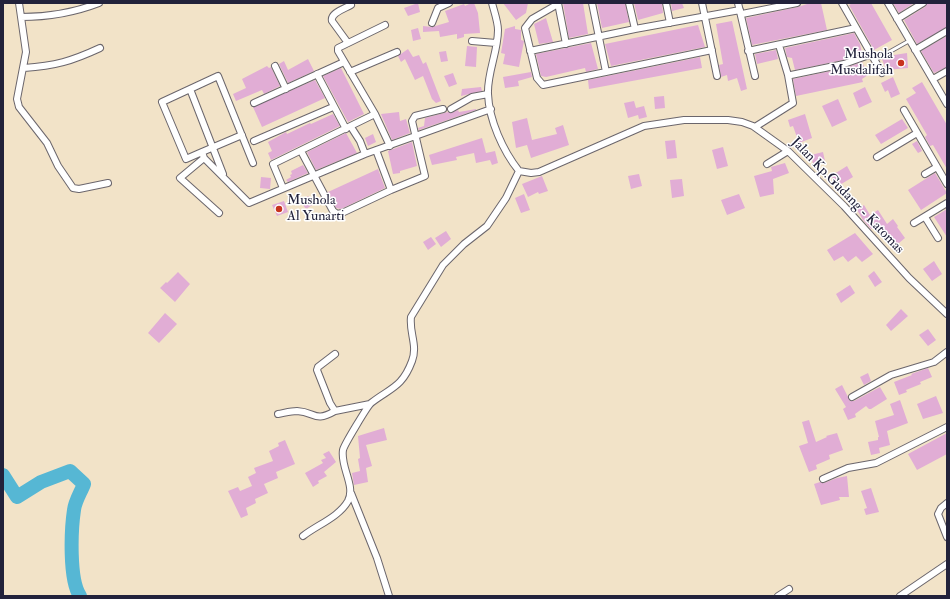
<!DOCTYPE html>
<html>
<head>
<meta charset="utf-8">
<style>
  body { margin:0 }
  #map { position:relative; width:950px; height:599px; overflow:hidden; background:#f2e3c8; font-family:"IM FELL Double Pica",serif }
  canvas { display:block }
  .frame { position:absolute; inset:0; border:4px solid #22223b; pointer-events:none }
</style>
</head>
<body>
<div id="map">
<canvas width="950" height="599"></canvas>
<div class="frame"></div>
</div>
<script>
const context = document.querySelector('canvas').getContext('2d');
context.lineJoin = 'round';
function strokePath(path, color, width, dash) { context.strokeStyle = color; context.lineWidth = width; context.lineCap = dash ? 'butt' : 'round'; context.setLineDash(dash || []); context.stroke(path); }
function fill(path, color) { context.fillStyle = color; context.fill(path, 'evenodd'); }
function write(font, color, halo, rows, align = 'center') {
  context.font = font + ' "IM FELL Double Pica",serif'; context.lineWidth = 3; context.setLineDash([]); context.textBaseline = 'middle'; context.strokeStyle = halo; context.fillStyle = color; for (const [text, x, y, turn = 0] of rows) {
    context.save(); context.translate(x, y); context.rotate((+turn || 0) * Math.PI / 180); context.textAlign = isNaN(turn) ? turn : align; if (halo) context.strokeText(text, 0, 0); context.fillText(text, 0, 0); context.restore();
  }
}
strokePath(new Path2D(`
  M3 475 17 497 41 482 70 471 84 484C81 492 75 501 74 510 71 530 69 580 80 596`), '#56b7d4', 14);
fill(new Path2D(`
  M418 3 420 12 408 16 404 8Z
  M471 3H474L478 13 480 33 464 34V37L457 39V34L440 37 439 31 423 32V26L432 27 449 22 445 11 464 4 465 6Z
  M503 3H528L526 13 516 20Z
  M563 3H583L588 34 569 38Z
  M597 3H625L629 22 602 28Z
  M634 3H662L663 13 638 20Z
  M671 3H682L684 8 672 11Z
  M810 3H821L827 30 752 45 746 18 798 7Z
  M853 3H871L892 40 874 50 849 5Z
  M893 3H914L899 13Z
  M927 3H947V27L917 44 904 20 925 7Z
  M546 18 553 42 539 44 534 24Z
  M732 21 747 89 741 91 737 78 728 81 727 75 721 77 719 65 723 64 716 24Z
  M698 25 705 47 611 66 605 44Z
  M515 26V29L521 30V40L524 41 519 67 503 64 505 54 501 53 505 29Z
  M418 28 421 39 413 41 411 30Z
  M854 33 860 44 862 53 843 60 795 70 792 58 787 57 785 48Z
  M947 36V67L934 73 921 51Z
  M591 43 598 69 586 72 585 68 546 77 541 76 536 54Z
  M467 46 477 47 476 67 465 66Z
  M408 49 413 57 419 55 423 64 426 62 441 101 436 103 432 99 423 76 415 80 405 59 401 62 398 56Z
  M776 50 778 59 757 64 755 54Z
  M446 51 448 61 441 62 439 52Z
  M907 53 908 68 886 70 882 59 894 58V55Z
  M700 57 702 68 589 89 588 80Z
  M308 59 314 71 288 83 279 64 284 61 288 70Z
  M862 62 868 75 862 79 863 82 796 96 793 79 845 68Z
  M267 66 269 68 271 67 280 86 264 94 262 90 236 101 233 94 246 88 242 79Z
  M341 68 364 114 348 122 323 76Z
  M531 72 532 77 518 81 519 86 505 88 503 77Z
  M453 73 457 84 449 87 444 76Z
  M893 77 900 94 891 98 888 90 885 92 881 83Z
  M315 80 325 98 262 127 253 107Z
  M922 82 947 125V169L933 145 930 146 925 137 927 135 906 99 916 93 912 88Z
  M481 87 482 91 461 96 462 89Z
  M865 87 872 102 859 108 853 93Z
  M664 96 665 108 655 109 654 97Z
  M838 99 847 120 832 127 822 106Z
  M634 101 636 108 644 106 647 117 639 119 638 115 628 118 624 103Z
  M476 109V110L419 130 418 128 424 126 425 118 448 112 451 113 458 110 459 112Z
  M399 112 400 121 406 119 410 133 392 140 381 114Z
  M333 114 340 126 271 160 268 153 272 151 268 142 286 132 287 134 310 123 311 124Z
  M805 114 812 138 799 143 793 126 790 127 788 120Z
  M527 118 532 140 557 134 555 128 563 125 569 145 531 158 527 145 516 148 512 122Z
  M902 119 908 128 881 144 875 135Z
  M346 133 357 153 316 170 307 152Z
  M373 134 376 142 368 146 365 138Z
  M482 138 486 153 495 151 498 163 492 165 490 160 476 163 474 153 456 157 457 160 432 165 429 155Z
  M675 140 677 158 667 159 665 141Z
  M917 141 922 151 918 153 912 144Z
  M412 142 417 166 400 171V173L393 174 388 151Z
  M723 147 728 166 717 169 712 150Z
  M823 152 825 161 813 164 811 155Z
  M785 163 789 173 773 179 774 194 760 197 754 176 772 171 771 167Z
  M303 165 308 173 288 182 286 180 291 177 290 175 292 174 291 171Z
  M847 166 853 177 838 186 831 176Z
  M378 169 385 188 341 209 336 208 328 192Z
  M935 173 947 193 921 210 908 190Z
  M639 174 642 186 631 189 628 176Z
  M542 176 548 191 539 194 538 192 528 197 522 184Z
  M261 177 271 178 270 189 260 188Z
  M682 179 684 196 672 198 670 180Z
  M524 194 530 210 521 213 515 198Z
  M739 194 745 208 727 215 721 200Z
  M308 196 314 204 306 209 300 201Z
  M284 201 288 212 277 216 272 205Z
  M864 205 870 215 878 210 887 224 893 219 898 226 897 227 905 238 893 248 877 224 871 229 863 220 857 210Z
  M947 209V237L934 217Z
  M446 231 451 239 441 247 435 238Z
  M855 233 873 254 862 262 856 256 848 262 843 256 834 261 827 250Z
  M431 237 436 244 428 250 423 242Z
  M934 261 942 274 932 281 923 269Z
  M874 271 882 282 875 287 868 276Z
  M178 272 190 284 175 302 160 288 166 282 167 283Z
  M850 285 855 293 841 303 836 294Z
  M901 309 908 316 891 331 886 325Z
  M165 313 177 324 159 343 148 333Z
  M928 329 936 340 928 346 919 335Z
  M928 368 932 377 920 382 921 384 906 390 907 392 899 395 894 382 912 375 911 374Z
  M868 373 871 381 864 385 860 377Z
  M842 385 850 401H854L880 387 887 399 871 409H869L866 406 855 414 856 417 848 420 843 409 846 407 835 389Z
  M936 396 943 413 923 419 917 404Z
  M900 400 908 423 887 431 890 445 879 448 880 453 871 455 868 442 878 440V437H879L875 421 894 415 890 404Z
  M809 420 816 442 827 437 826 436 837 433 843 450 829 455 830 459 816 465 817 469 809 472 799 446 808 443 802 422Z
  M384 428 387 440 366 445 372 466 366 468 368 482 354 485 352 473 360 471 358 459 360 458 358 436Z
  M947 433V454L917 470 908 454Z
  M285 440 295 464 276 472 278 478 264 484 268 493 255 499 256 503 246 508 248 515 241 518 228 491 238 487 240 491 252 486 248 477 256 473 254 468 273 461 269 451 279 446 278 443Z
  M329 451 336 462 324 472 327 476 318 481 319 483 313 487 305 473 323 463 321 460 326 458 323 454Z
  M847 476 849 497H839L840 500 821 505 814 484 820 482 824 483 837 478Z
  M871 488 879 512 866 515 864 509 867 508 861 491Z`), '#e1add5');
const service = new Path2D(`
  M875 60 907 42`);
const minor = new Path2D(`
  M19 3 26 52 17 99 19 107 47 143 58 166 73 188 79 189 108 183
  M492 3C494 11 498 22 498 30 498 52 487 73 488 94 489 120 503 151 519 171L531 173 539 172 644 126 684 120H728L742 122 753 126 788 151 844 206 909 278 947 314
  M558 3 566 44
  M592 3 606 72
  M629 3 635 29
  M666 3 670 23
  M702 3 717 76
  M738 3 755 76
  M842 3 882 73
  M888 3 947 104
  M558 4 532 19 525 28 537 78 543 85 712 50
  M742 14 797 3
  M21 17C49 17 73 13 99 3
  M897 19 923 3
  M432 23 438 8 449 3
  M385 25 338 48V51L375 114 390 146
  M472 41 496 43
  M348 43 332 21C330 13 344 9 351 5L349 3
  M779 45 788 75H791L844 64 872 54
  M915 50 947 31
  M530 51 635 29 740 10
  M748 51 856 28
  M275 66 286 89
  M24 68C55 66 72 61 100 48
  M350 72 397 52
  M317 74 346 129
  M933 79 947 71
  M190 89 223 174
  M254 103 344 62
  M451 109 472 97 488 94
  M904 110 947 184
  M351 127 360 141 365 154
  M755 127 793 103 788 75
  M254 141 333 107
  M376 150 391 190
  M301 151 333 211 337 214 342 213 391 190 425 176 412 121 415 116 443 109
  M202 152 242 135
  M877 157 917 133
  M204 158 180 178 219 213
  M253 163 218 76 162 102 186 159 202 152 204 158 249 203 365 154 491 109
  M767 164 788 151
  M925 174 937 167
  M283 188 273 164 375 114
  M925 217 938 238
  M914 223 947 203
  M335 354 318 367 317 370 330 403 335 411 370 404
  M852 397 891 375 934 362 947 352
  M278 414C284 413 291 411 297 411 316 412 314 423 335 411
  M823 479 848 468 876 463 947 427
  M351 493 377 558 389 596
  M947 503 941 508 938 514 947 537
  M303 536C317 525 339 517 348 501 356 486 340 467 343 450 344 445 367 407 371 403 390 388 402 388 412 361 418 345 409 333 411 317L443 265 464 244 487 226 506 198 519 171
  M778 596 789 589
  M900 596 947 564`);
strokePath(service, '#6b666c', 4.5);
strokePath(minor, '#6b666c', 8);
strokePath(service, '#fff', 3);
strokePath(minor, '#fff', 6);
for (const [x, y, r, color] of [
  [901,63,4,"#c8321e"],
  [279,209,4,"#c8321e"]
]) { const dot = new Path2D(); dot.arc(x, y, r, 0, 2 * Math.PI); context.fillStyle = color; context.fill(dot); strokePath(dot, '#fff', 1.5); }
write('14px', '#22223b', '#fff', [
  ["Mushola",893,55],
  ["Musdalifah",893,71],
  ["Mushola",287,201,"left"],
  ["Al Yunarti",287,217,"left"]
], 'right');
write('14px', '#22223b', '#fff', [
  ["Jalan Kp.Gudang - Katomas",847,196,46]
]);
</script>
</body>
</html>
